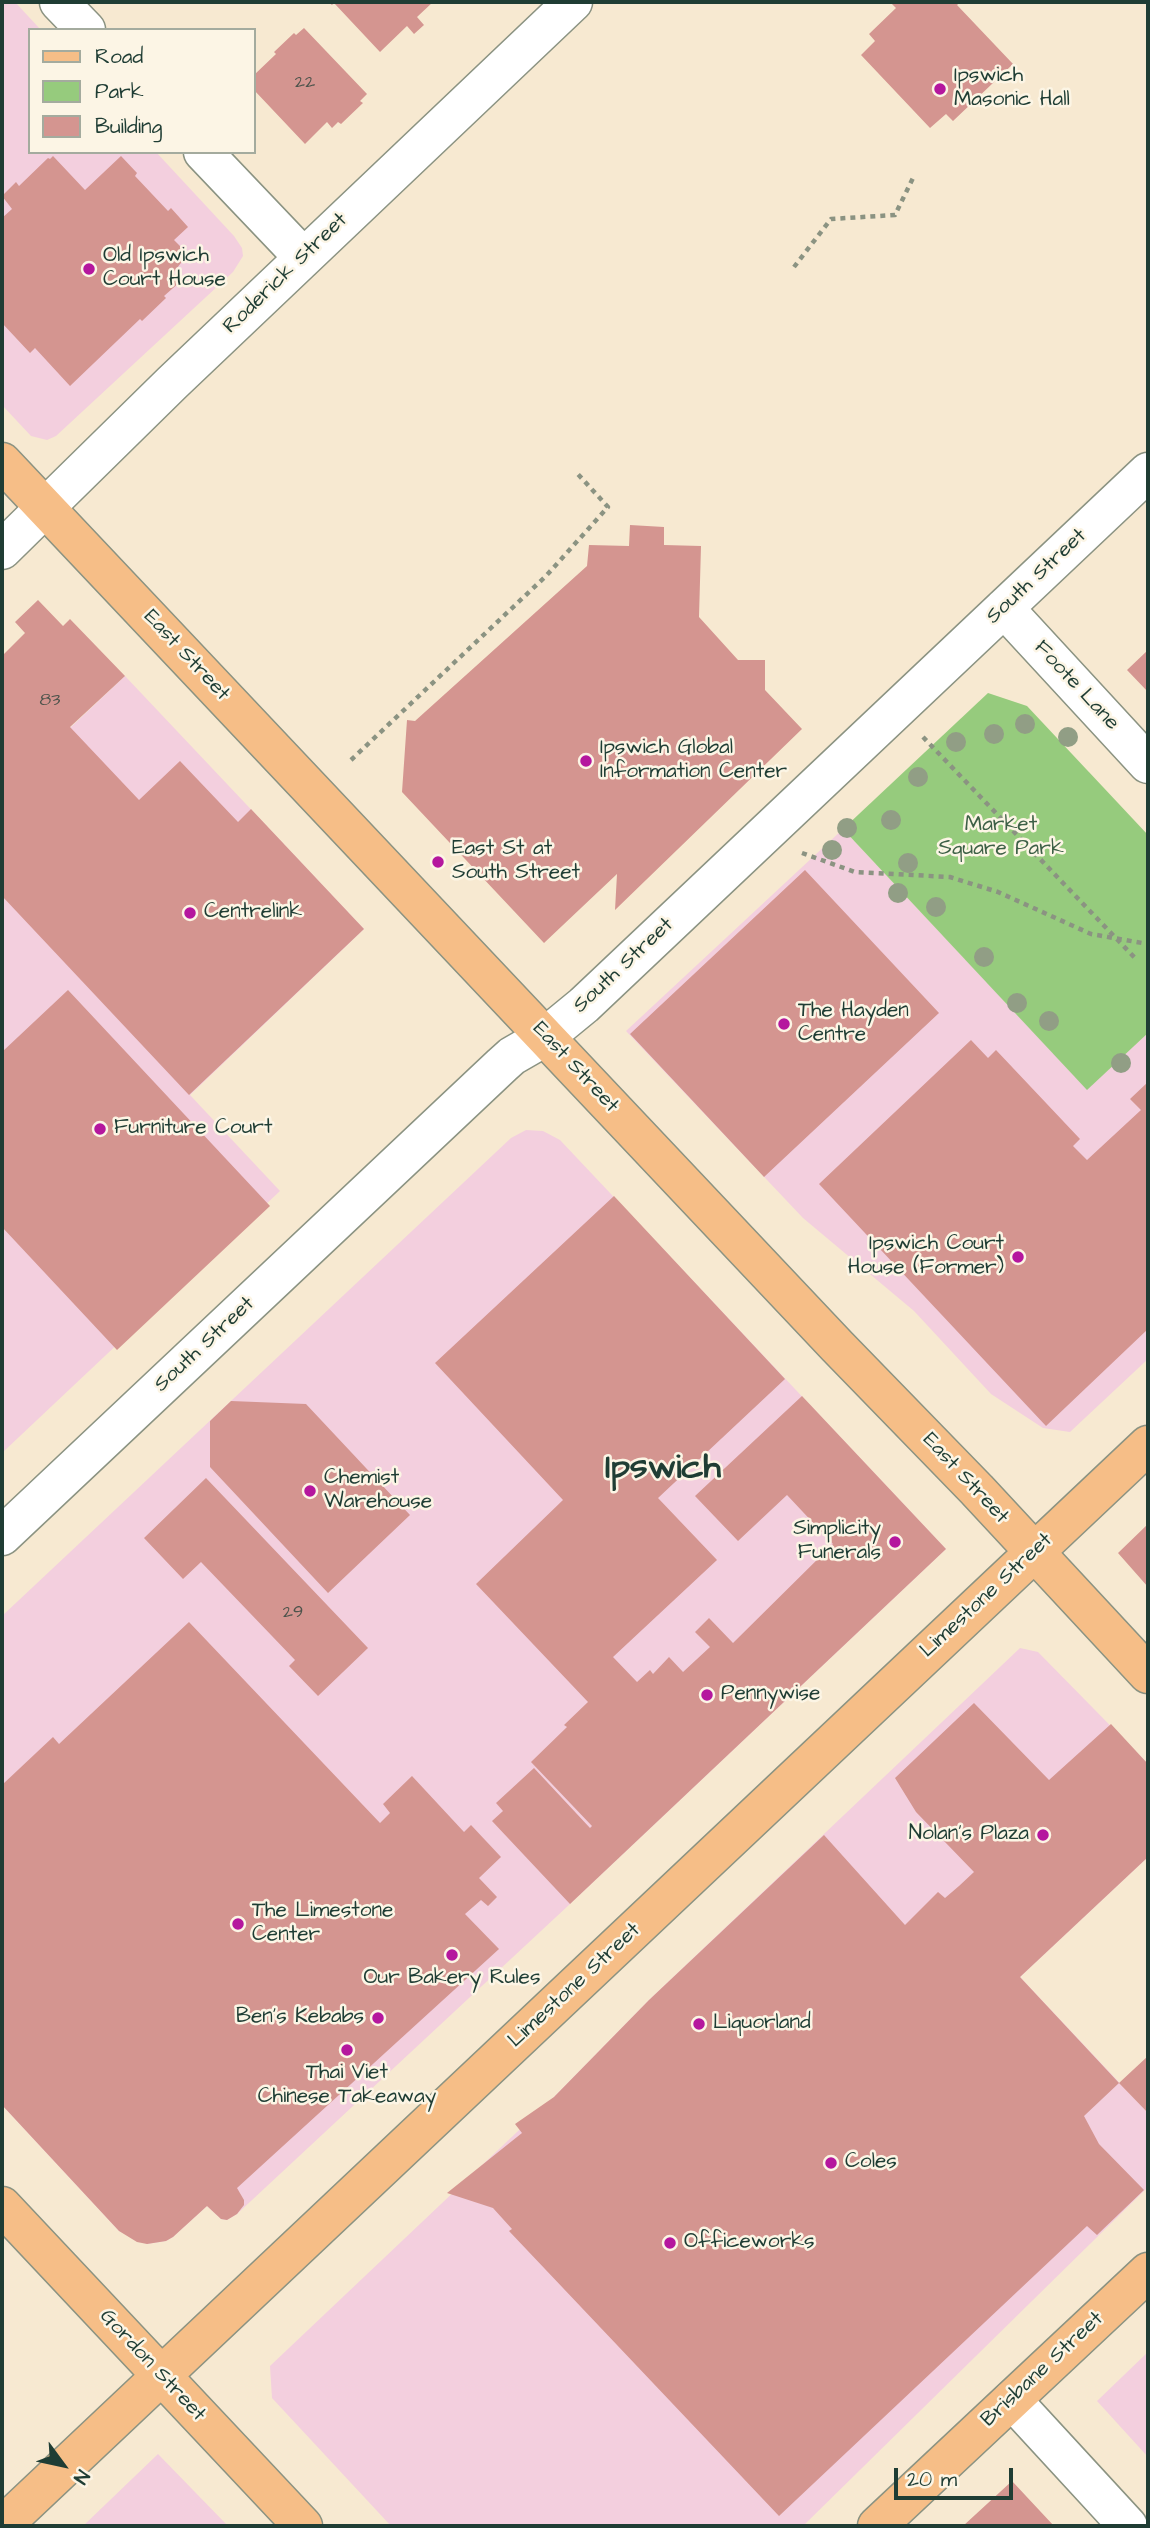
<!DOCTYPE html>
<html>
<head>
<meta charset="utf-8">
<style>
  body { margin:0 }
  #map { position:relative; width:1150px; height:2528px; overflow:hidden; background:#f7e9d1; font-family:"Architects Daughter",sans-serif }
  canvas { display:block }
  .frame { position:absolute; inset:0; border:4px solid #1f3d34; pointer-events:none }
  .legend { position:absolute; left:28px; top:28px; width:228px; height:126px; box-sizing:border-box; background:#fcf5e5; border:2px solid #a4ab9e; margin:0; padding:9px 12px; list-style:none; font-size:21px; color:#1f3d34 }
  .legend li { display:flex; align-items:center; gap:14px; height:35px }
  .legend b { width:35px; border:2px solid #a4ab9e }
  .north { position:absolute; left:28px; top:2430px; width:70px; height:70px; -webkit-text-stroke:5px #fcf5e5; paint-order:stroke; rotate:123deg; font-size:19px; font-weight:700; line-height:28px; text-align:center; color:#1f3d34 }
  .north::after { content:''; display:block; margin:auto; width:24px; height:32px; background:#1f3d34; clip-path:polygon(50% 0,100% 100%,50% 72%,0 100%) }
  .scale { position:absolute; left:894px; top:2468px; width:119px; height:32px; box-sizing:border-box; border:4px solid #1f3d34; border-top:0; padding-left:9px; font-size:21px; line-height:24px; white-space:nowrap; color:#1f3d34; -webkit-text-stroke:5px #fcf5e5; paint-order:stroke }
</style>
</head>
<body>
<div id="map">
<canvas width="1150" height="2528"></canvas>
<div class="frame"></div>
<ul class="legend">
<li><b style="height:9px;background:#f6be87"></b>Road</li>
<li><b style="height:19px;background:#96cb7d"></b>Park</li>
<li><b style="height:19px;background:#d49590"></b>Building</li>
</ul>
<div class="north">N</div>
<div class="scale">20 m</div>
</div>
<script>
const context = document.querySelector('canvas').getContext('2d');
context.lineJoin = 'round';
function fill(path, color) { context.fillStyle = color; context.fill(path, 'evenodd'); }
function strokePath(path, color, width, dash) { context.strokeStyle = color; context.lineWidth = width; context.lineCap = dash ? 'butt' : 'round'; context.setLineDash(dash || []); context.stroke(path); }
function write(font, color, halo, rows, align = 'center') {
  context.font = font + ' "Architects Daughter",sans-serif'; context.lineWidth = 5; context.setLineDash([]); context.textBaseline = 'middle'; context.strokeStyle = halo; context.fillStyle = color; for (const [text, x, y, turn = 0] of rows) {
    context.save(); context.translate(x, y); context.rotate((+turn || 0) * Math.PI / 180); context.textAlign = isNaN(turn) ? turn : align; if (halo) context.strokeText(text, 0, 0); context.fillText(text, 0, 0); context.restore();
  }
}
fill(new Path2D(`
  M2 2H15L41 30H30V152H156L234 236 242 248 243 256 233 272 56 436 47 440 31 436 2 405Z
  M125 676 364 929 190 1095 280 1191 2 1453V792Z
  M843 829 1087 1089 1148 1033V1359L1070 1432 1043 1428 991 1394 914 1311 803 1218 626 1031Z
  M526 1130 543 1131 560 1140 946 1549 570 1904 237 2214 227 2220 221 2219 207 2206 173 2237 166 2241 147 2244 119 2231 2 2105V1616L511 1138Z
  M1020 1648 1038 1652 1148 1764V1857L1020 1977 1148 2113V2187L803 2526H391L272 2398 270 2366 554 2097 649 2000Z
  M1148 2352V2457L1097 2401Z
  M158 2454 228 2526H83Z`), '#f3cfde');
fill(new Path2D(`
  M988 693 1027 706 1148 835V1033L1087 1090 843 829Z`), '#96cb7d');
fill(new Path2D(`
  M328 2H433L417 17 424 25 414 34 407 26 380 52 334 3 332 5Z
  M890 2H960L957 5 1013 64 953 121 946 114 930 128 861 55 875 41 869 34 896 8Z
  M304 28 367 94 360 101 363 103 341 124 338 122 332 128 327 122 305 144 254 90V75L276 54 274 52 294 33 296 35Z
  M53 156 85 190 121 156 137 173 135 176 168 211 171 208 188 227 174 240 188 254 173 273 181 281 164 296 166 298 142 321 140 319 70 386 35 348 30 353 2 323V218L12 209 2 196 16 182 19 186 48 158 50 159Z
  M630 525 664 527V545L701 546 699 617 738 660H765V690L802 729 615 910 617 874 544 943 402 792 407 720 415 721 587 566 589 545 629 546Z
  M38 600 63 626 70 619 125 676 70 727 139 800 180 761 238 822 251 809 364 929 189 1095 2 896V656L25 633 15 622Z
  M1148 650V692L1127 670Z
  M805 870 939 1013 764 1177 630 1034Z
  M68 990 270 1206 117 1350 2 1227V1052Z
  M971 1040 988 1058 996 1050 1080 1139 1073 1146 1087 1160 1141 1110 1130 1099 1148 1082V1329L1046 1426 819 1184Z
  M614 1196 785 1379 658 1498 717 1560 613 1657 637 1682 650 1670 653 1674 669 1657 683 1672 710 1647 695 1632 709 1618 733 1643 833 1544 787 1495 738 1541 695 1496 802 1396 946 1549 570 1904 492 1821 503 1811 496 1803 534 1768 590 1828 592 1826 531 1762 567 1727 564 1725 588 1702 476 1584 563 1500 435 1363Z
  M231 1401 306 1404 410 1515 328 1593 210 1467V1421Z
  M206 1478 368 1648 318 1696 289 1666 295 1660 201 1562 183 1579 144 1538Z
  M1148 1524V1587L1118 1553Z
  M189 1622 380 1823 390 1813 383 1804 412 1776 464 1832 471 1825 501 1857 479 1878 497 1897 488 1906 481 1900 465 1914 499 1949 237 2188 244 2200V2205L237 2214 227 2220 221 2219 207 2206 173 2237 166 2241 147 2244 137 2242 119 2231 2 2105V1785L53 1737 59 1744Z
  M974 1703 1049 1780 1111 1724 1148 1764V1857L1020 1977 1119 2083 1148 2056V2113L1119 2083 1084 2116 1099 2144 1144 2190 1097 2235 1087 2226 779 2516 509 2231 512 2229 493 2208 447 2193 522 2133 515 2124 554 2097 649 2000 824 1835 905 1925 938 1892 945 1898 959 1886 974 1872 916 1812 895 1778Z
  M1012 2481 1054 2526H963Z`), '#d49590');
const minor = new Path2D(`
  M59 2 86 30
  M203 152 303 257
  M2 550 172 383 573 2
  M1004 608 1148 764
  M2 1536 502 1065 512 1056 545 1037 584 1005 1148 472
  M1012 2400 1128 2526`);
const major = new Path2D(`
  M2 462 837 1346 977 1490 1148 1674
  M2 2206 303 2526
  M2 2526 1148 1445
  M877 2526 1148 2272`);
strokePath(minor, '#8b9382', 41);
strokePath(major, '#8b9382', 41);
strokePath(new Path2D(`
  M794 267 831 219 895 215 913 178
  M923 737 1135 958
  M351 760 546 576 608 507 576 472
  M802 853 855 872 950 877 998 892 1091 934 1148 944`), '#8b9382', 4.5, [5, 5]);
strokePath(minor, '#fff', 38);
strokePath(major, '#f6be87', 38);
context.fillStyle = '#919e85';
for (const [x, y] of [
  [1025,724],
  [994,734],
  [1068,737],
  [956,742],
  [918,777],
  [891,820],
  [847,828],
  [832,850],
  [908,863],
  [898,893],
  [936,907],
  [984,957],
  [1017,1003],
  [1049,1021],
  [1121,1063]
]) { context.beginPath(); context.arc(x, y, 10, 0, 2 * Math.PI); context.fill(); }
for (const [x, y, r, color] of [
  [940,89,7,"#b5179e"],
  [89,269,7,"#b5179e"],
  [586,761,7,"#b5179e"],
  [438,862,7,"#b5179e"],
  [190,913,7,"#b5179e"],
  [784,1024,7,"#b5179e"],
  [100,1129,7,"#b5179e"],
  [1018,1257,7,"#b5179e"],
  [310,1491,7,"#b5179e"],
  [895,1542,7,"#b5179e"],
  [707,1695,7,"#b5179e"],
  [1043,1835,7,"#b5179e"],
  [238,1924,7,"#b5179e"],
  [452,1955,7,"#b5179e"],
  [378,2018,7,"#b5179e"],
  [699,2024,7,"#b5179e"],
  [347,2050,7,"#b5179e"],
  [831,2163,7,"#b5179e"],
  [670,2243,7,"#b5179e"]
]) { const dot = new Path2D(); dot.arc(x, y, r, 0, 2 * Math.PI); context.fillStyle = color; context.fill(dot); strokePath(dot, '#fcf5e5', 2.5); }
write('18px', '#4c534b', null, [
  ["22",305,83],
  ["83",50,701],
  ["29",293,1613]
]);
write('21px', '#1f3d34', '#fcf5e5', [
  ["Ipswich",954,77],
  ["Masonic Hall",954,101],
  ["Old Ipswich",103,257],
  ["Court House",103,281],
  ["Ipswich Global",600,749],
  ["Information Center",600,773],
  ["East St at",452,850],
  ["South Street",452,874],
  ["Centrelink",204,913],
  ["The Hayden",798,1012],
  ["Centre",798,1036],
  ["Furniture Court",114,1129],
  ["Ipswich Court",1004,1245,"right"],
  ["House (Former)",1004,1269,"right"],
  ["Chemist",324,1479],
  ["Warehouse",324,1503],
  ["Simplicity",881,1530,"right"],
  ["Funerals",881,1554,"right"],
  ["Pennywise",721,1695],
  ["Nolan's Plaza",1029,1835,"right"],
  ["The Limestone",252,1912],
  ["Center",252,1936],
  ["Our Bakery Rules",452,1979,"center"],
  ["Ben's Kebabs",364,2018,"right"],
  ["Liquorland",713,2024],
  ["Thai Viet",347,2074,"center"],
  ["Chinese Takeaway",347,2098,"center"],
  ["Coles",845,2163],
  ["Officeworks",684,2243]
], 'left');
write('21px', '#1f3d34', '#fcf5e5', [
  ["Roderick Street",286,274,-44],
  ["South Street",1037,577,-43],
  ["East Street",186,656,47],
  ["Foote Lane",1076,686,47],
  ["South Street",624,966,-43],
  ["East Street",575,1068,47],
  ["South Street",205,1345,-43],
  ["East Street",965,1479,47],
  ["Limestone Street",987,1596,-43],
  ["Limestone Street",575,1986,-43],
  ["Gordon Street",152,2366,47],
  ["Brisbane Street",1043,2370,-43]
]);
write('21px', '#3d6046', '#fcf5e5', [
  ["Market",1001,826],
  ["Square Park",1001,850]
]);
write('bold 35px', '#1f3d34', '#fcf5e5', [
  ["Ipswich",663,1470]
]);
</script>
</body>
</html>
